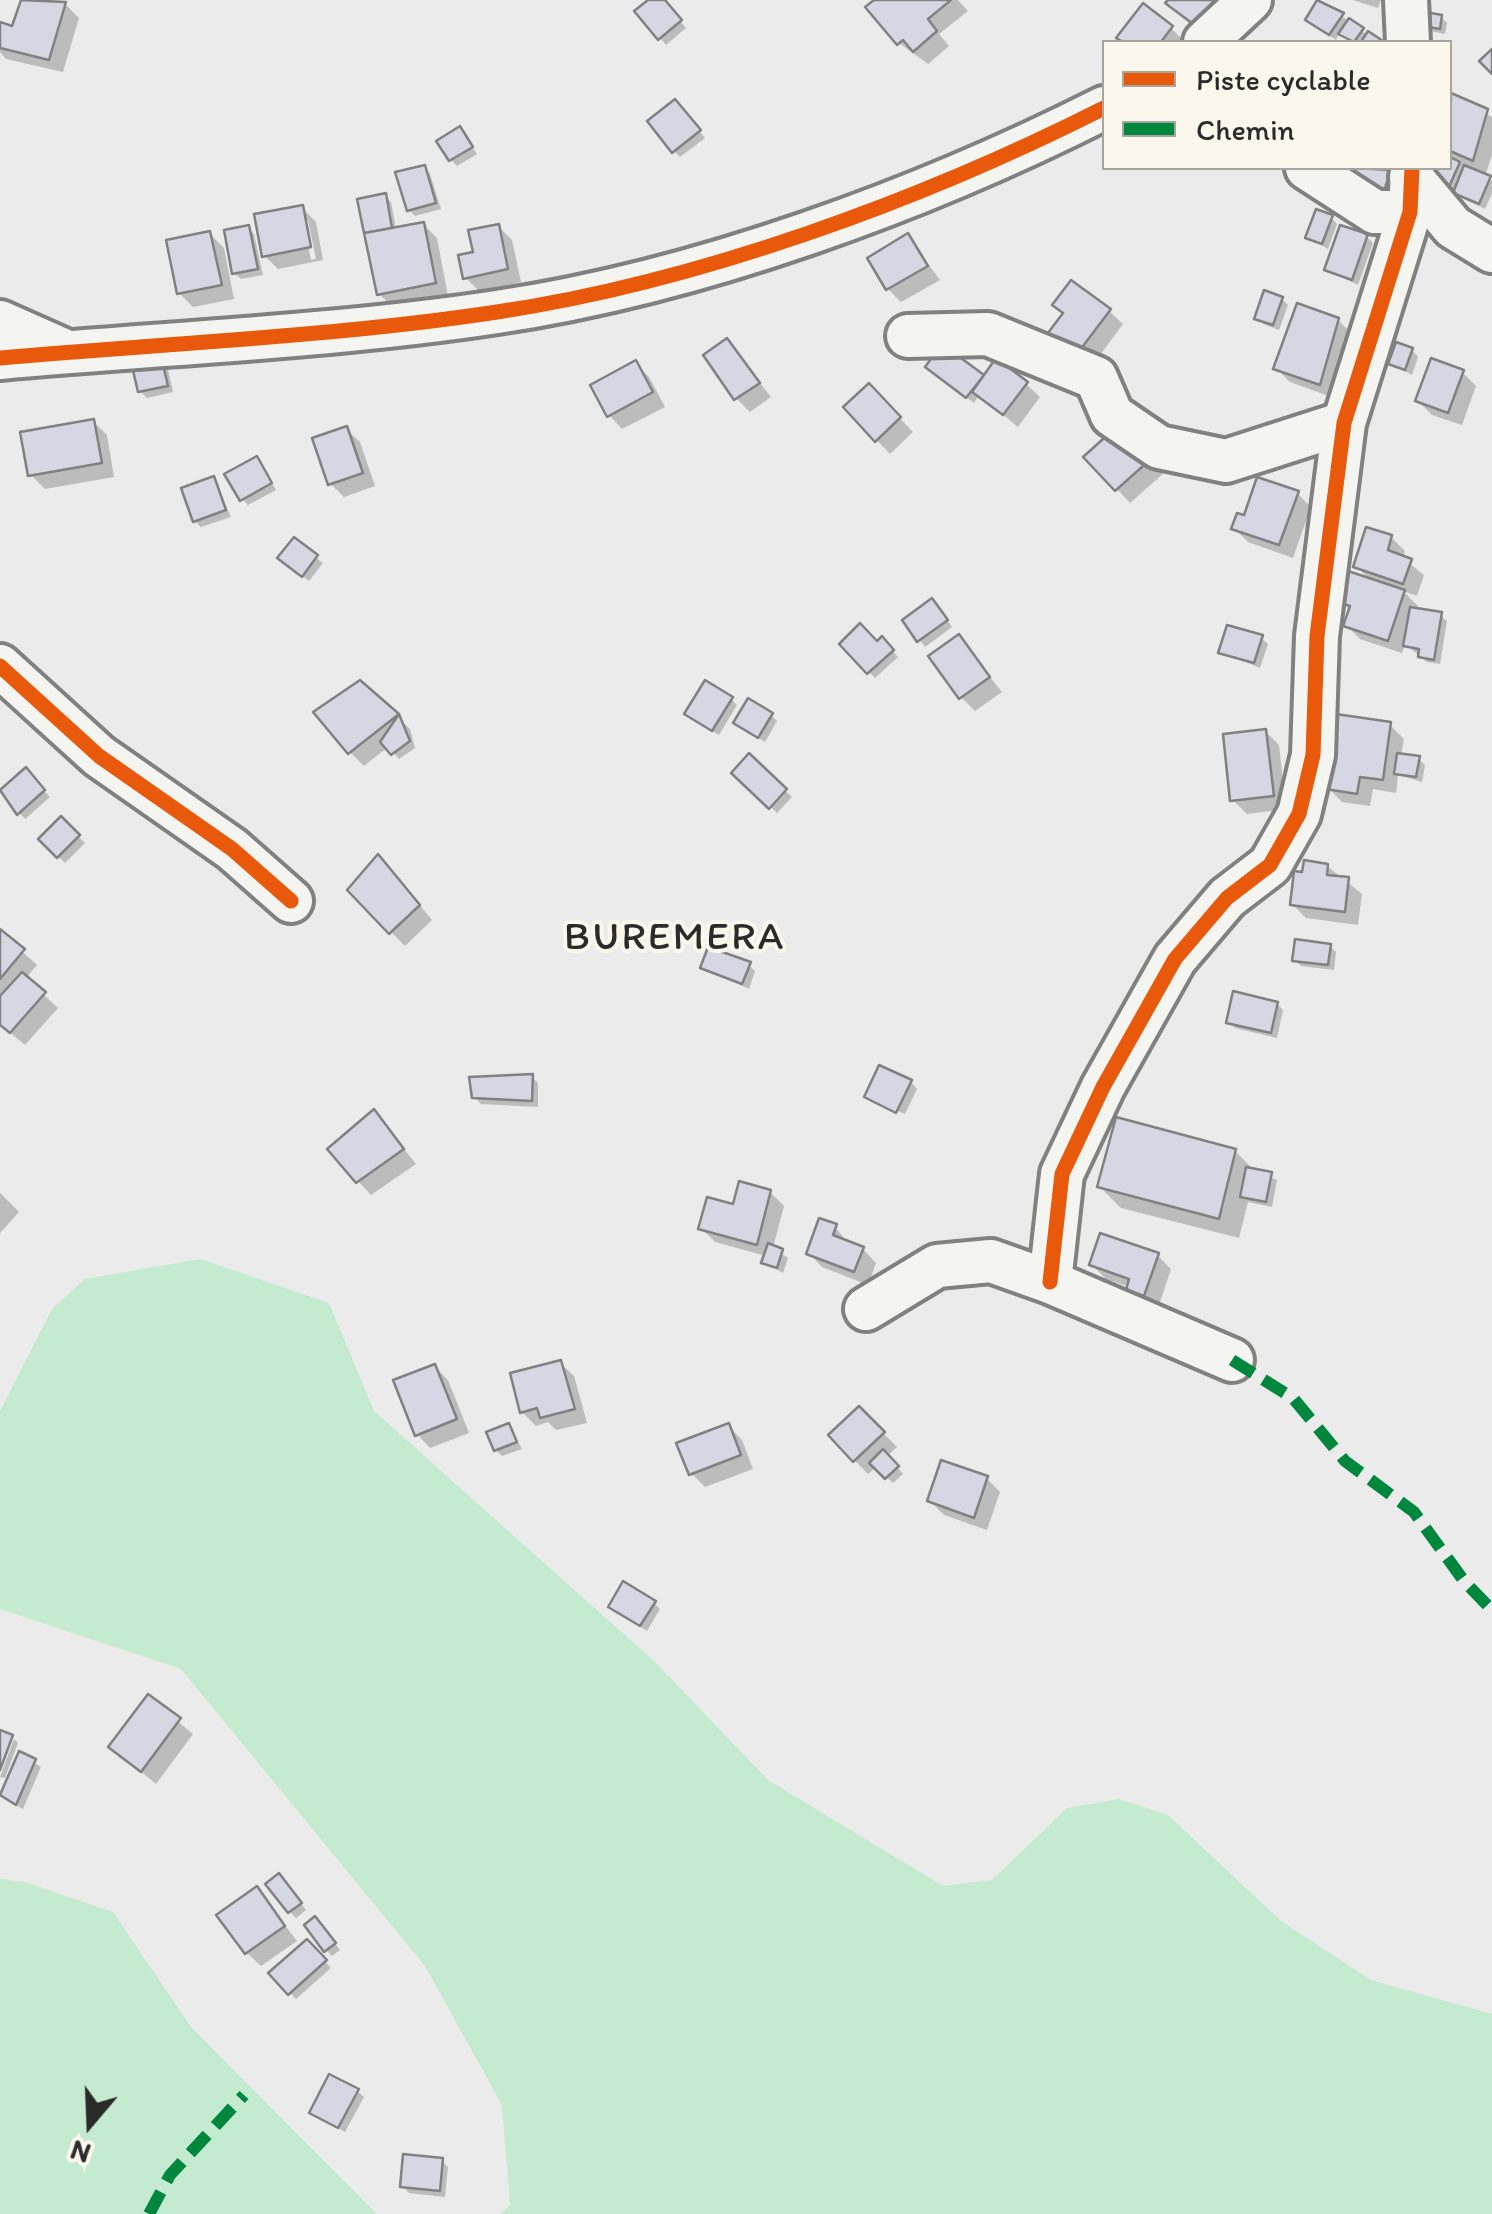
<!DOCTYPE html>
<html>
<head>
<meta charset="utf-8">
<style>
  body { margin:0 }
  #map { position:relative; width:1492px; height:2214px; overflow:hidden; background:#ecebec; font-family:Itim,sans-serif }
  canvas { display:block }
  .legend { position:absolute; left:1102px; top:40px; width:350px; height:130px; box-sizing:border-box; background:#fbf7ec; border:2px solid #a8a59f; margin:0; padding:12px 18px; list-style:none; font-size:30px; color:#2b2b2b }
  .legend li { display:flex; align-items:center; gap:20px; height:50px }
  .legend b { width:50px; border:2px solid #a8a59f }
  .north { position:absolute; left:40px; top:2074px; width:100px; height:100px; -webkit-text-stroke:8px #fbf7ec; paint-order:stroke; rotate:199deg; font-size:28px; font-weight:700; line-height:40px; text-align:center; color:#2b2b2b }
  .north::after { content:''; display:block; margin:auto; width:35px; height:45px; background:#2b2b2b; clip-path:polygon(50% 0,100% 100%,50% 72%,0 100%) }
</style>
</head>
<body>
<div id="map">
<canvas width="1492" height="2214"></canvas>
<ul class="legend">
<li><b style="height:12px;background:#e8590c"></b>Piste cyclable</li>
<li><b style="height:12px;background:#00873e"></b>Chemin</li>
</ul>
<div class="north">N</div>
</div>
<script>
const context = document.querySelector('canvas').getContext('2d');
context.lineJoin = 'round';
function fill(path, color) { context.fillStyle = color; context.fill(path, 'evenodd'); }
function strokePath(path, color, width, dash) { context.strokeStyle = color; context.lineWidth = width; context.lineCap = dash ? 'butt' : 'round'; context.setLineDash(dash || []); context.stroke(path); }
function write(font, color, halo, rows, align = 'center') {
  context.font = font + ' Itim,sans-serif'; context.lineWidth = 8; context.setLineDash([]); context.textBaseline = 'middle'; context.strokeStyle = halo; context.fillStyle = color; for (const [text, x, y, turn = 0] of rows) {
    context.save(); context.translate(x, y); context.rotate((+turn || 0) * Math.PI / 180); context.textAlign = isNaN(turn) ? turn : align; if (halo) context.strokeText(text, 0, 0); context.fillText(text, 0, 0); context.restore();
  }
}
fill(new Path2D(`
  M200 1259 329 1303 374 1411 655 1662 768 1780 943 1886 992 1880 1067 1808 1119 1799 1168 1815 1281 1921 1371 1980 1492 2014V2214H500L510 2205 502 2105 425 1966 181 1669 0 1609V1411L52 1309 85 1279Z
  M0 1879 25 1882 113 1912 191 2027 377 2214H0Z`), '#c4eacf');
fill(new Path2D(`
  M24 0 65 4 79 18 63 72 6 59 0 52V25L14 30Z
  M652 0H663L686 28 666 45 638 12Z
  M878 0H958L968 11 939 34 949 46 928 64 899 43Z
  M1320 0 1369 36 1381 42H1351L1340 33 1336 40 1314 26 1308 20Z
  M1353 0H1381L1378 8Z
  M1143 7 1171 28 1185 42H1125L1120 38Z
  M1441 17 1447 23 1445 34 1426 30 1420 24Z
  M1452 96 1492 117V154L1485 177 1492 181V193L1485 209 1444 189 1423 168H1450Z
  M681 108 705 138 680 157 674 151Z
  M460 129 477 154 457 166 451 160Z
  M424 167 430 174 441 209 415 216 409 210Z
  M1359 168H1376L1396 178 1388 202 1352 186Z
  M385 196 391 202 396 229 423 224 437 238 448 296 393 307 379 294Z
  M302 208 316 222 323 260 278 269 264 255ZM303 220H308L316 259 311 260Z
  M1331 217 1337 224 1328 249 1308 237Z
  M498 226 512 240 521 282 479 291 465 277 476 254Z
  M248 228 254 234 263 275 241 279 234 273Z
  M210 234 224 248 234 299 193 307 179 293Z
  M908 237 940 280 901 302 888 289Z
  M1367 237 1373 243 1358 285 1326 269Z
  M1282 299 1288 305 1279 330 1263 324 1257 318Z
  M1109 311 1123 324 1089 370 1049 337Z
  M1338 320 1352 334 1334 398 1290 382 1276 368Z
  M727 341 771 397 750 412 736 398Z
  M943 347 984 379 1026 384 1040 397 1018 427 979 395 974 403 934 373Z
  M1412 350 1418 357 1412 375 1391 363Z
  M161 363 168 369 173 392 147 398 140 391Z
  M635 363 649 377 665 407 622 429 609 415Z
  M1462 372 1476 386 1462 425 1432 415 1418 401Z
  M869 386 913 432 890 454 846 408Z
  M93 421 107 435 114 477 45 489 31 475Z
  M346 429 360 442 375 486 344 497 330 483Z
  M1138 447 1164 473 1130 503 1087 457Z
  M257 459 276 490 248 505 242 499Z
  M214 479 231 517 201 527 195 521Z
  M1297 493 1311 507 1293 558 1248 542 1234 528Z
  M1391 537 1405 551 1403 558 1424 575 1417 596 1403 591 1418 606 1416 611 1440 615 1447 621 1440 664 1427 662 1405 644 1402 653 1360 639 1346 625 1351 611 1341 601 1371 581 1356 566Z
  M294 541 323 563 309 581 287 564Z
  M938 607 952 627 925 647 905 620Z
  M958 637 1002 692 975 711 961 697Z
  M1261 638 1268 644 1260 668 1221 652Z
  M882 640 898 657 875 678 842 644H877Z
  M360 683 410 729 415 748 399 759 388 747 364 766 350 752Z
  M731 699 737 705 719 735 694 720Z
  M771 715 777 721 765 742 737 723Z
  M1390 725 1404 739 1401 756 1418 758 1425 765 1422 782 1398 775 1396 793 1373 789 1370 806 1342 802 1328 788Z
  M1265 731 1279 745 1286 809 1247 814 1233 800Z
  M749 757 792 797 777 813 734 772Z
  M26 771 50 797 25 819 1 793Z
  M61 819 85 843 65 863 41 839Z
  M1327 866 1362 894 1358 925 1306 918 1292 904 1304 874Z
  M392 871 432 920 405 946 350 890Z
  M0 932 37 965 26 978 58 1008 25 1045 0 1024Z
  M1330 946 1336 952 1334 970 1301 966 1295 960Z
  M749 965 755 971 749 989 703 968Z
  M1277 1004 1283 1010 1277 1038 1235 1028 1229 1022Z
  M532 1077 538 1083V1107L481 1104 474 1097Z
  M911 1082 917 1089 905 1114 867 1097Z
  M374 1112 416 1164 371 1195 358 1181Z
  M1235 1151 1255 1171 1277 1180 1272 1207 1248 1202 1239 1238 1121 1208 1100 1187Z
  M770 1192 784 1206 773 1248 788 1258 783 1273 764 1262 766 1256 715 1242 701 1228Z
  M0 1193 19 1212 0 1233Z
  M835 1227 848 1243 863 1249 876 1263 868 1285 822 1267 809 1253Z
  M1157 1255 1171 1269 1158 1308 1143 1303 1130 1287 1106 1279 1092 1265Z
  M560 1363 574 1376 587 1423 556 1430 548 1422 536 1426 522 1412Z
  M434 1366 448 1380 469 1433 430 1448 417 1434Z
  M859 1409 897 1447 887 1456 903 1474 893 1483 876 1467 868 1474 831 1436Z
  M509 1426 522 1449 502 1456 496 1450Z
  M728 1426 742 1440 753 1469 705 1487 691 1473Z
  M987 1479 1000 1492 987 1530 944 1515 930 1501Z
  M654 1603 660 1609 647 1631 611 1607Z
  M148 1697 193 1734 156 1784 111 1747Z
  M14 1739 18 1743 5 1778 0 1777Z
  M20 1754 41 1767 23 1809 2 1797Z
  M285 1882 306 1910 296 1918 290 1912Z
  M257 1889 297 1941 261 1966 247 1953Z
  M321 1926 340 1950 332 1956 326 1950Z
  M307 1942 331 1968 296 1999 272 1973Z
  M357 2091 364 2097 345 2132 312 2113Z
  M442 2161 448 2167 445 2197 409 2193 402 2186Z`), '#0003');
const building = new Path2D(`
  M21 0 66 2 49 60 0 48V22L12 26Z
  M648 0H665L682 20 658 40 634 11Z
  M874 0H951L928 19 937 31 913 52 903 40 897 45 865 7Z
  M1168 0H1217L1197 27 1165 3Z
  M1317 0 1344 13 1329 35 1305 20Z
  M1143 3 1173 26 1161 42H1123L1116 38Z
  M1420 11 1442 15 1440 29 1417 25Z
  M1349 18 1364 28 1354 42 1338 34Z
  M1368 31 1383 41 1382 42H1361Z
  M1492 49V74L1479 61Z
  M1451 93 1488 109 1473 161 1450 151Z
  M675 99 701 130 672 153 647 121Z
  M460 126 473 147 449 161 436 141Z
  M1450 157 1460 162 1448 189 1420 168H1450Z
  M425 165 436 203 407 211 395 172Z
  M1464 165 1491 176 1479 204 1453 193Z
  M1356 168 1391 170 1382 197 1349 187Z
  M386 193 392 228 364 233 357 199Z
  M303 205 311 247 262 257 254 214Z
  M1316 209 1333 215 1322 244 1305 238Z
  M424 222 436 283 377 295 364 233Z
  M499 224 508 269 463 279 458 255 473 252 468 230Z
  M249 225 258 269 232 274 224 230Z
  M1340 225 1368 234 1352 280 1324 270Z
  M210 231 222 285 177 294 166 240Z
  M908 233 928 266 886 290 867 258Z
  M1071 280 1111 309 1074 358 1045 337 1063 313 1052 305Z
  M1264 290 1283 297 1273 325 1254 319Z
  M1297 303 1339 318 1320 385 1273 369Z
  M727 338 760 383 734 400 703 355Z
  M1396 342 1413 348 1405 370 1388 364Z
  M942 344 984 375 966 398 925 367Z
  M996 358 1028 382 1003 415 972 392Z
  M1431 358 1464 370 1448 413 1415 401Z
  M162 360 168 386 138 392 132 366Z
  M636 360 653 392 607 417 590 385Z
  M869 383 901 417 875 442 843 407Z
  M94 419 102 463 28 476 20 432Z
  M347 426 363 473 328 485 312 438Z
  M1113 430 1152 458 1115 491 1083 457Z
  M257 456 272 483 240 501 224 474Z
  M214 476 226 510 193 522 181 488Z
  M1257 477 1299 491 1279 545 1231 529 1237 513 1244 515Z
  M1366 527 1392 535 1388 550 1412 559 1403 584 1353 567Z
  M294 537 318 555 302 577 277 558Z
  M1348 571 1405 590 1388 641 1343 626 1350 606 1338 602Z
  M932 598 948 620 917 642 902 620Z
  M1410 607 1442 612 1434 660 1418 657 1419 649 1403 646Z
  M860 623 877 641 882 636 894 650 867 674 839 644Z
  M1227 625 1263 635 1254 663 1218 653Z
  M959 634 990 677 959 699 928 656Z
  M360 680 399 714 348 754 313 712Z
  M705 680 733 697 712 731 684 714Z
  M748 698 773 713 758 738 733 723Z
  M399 714 410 741 391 755 380 742Z
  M1336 714 1391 722 1383 780 1360 777 1357 794 1326 789Z
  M1266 729 1274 796 1230 801 1223 734Z
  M749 753 787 789 769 809 731 773Z
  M1397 753 1420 756 1416 777 1394 774Z
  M26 767 45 790 17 815 0 790Z
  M61 816 80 835 57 858 38 839Z
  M378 854 420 905 389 934 347 890Z
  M1304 860 1328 864 1327 875 1349 877 1345 912 1290 905 1294 871 1302 872Z
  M0 929 25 949 0 979Z
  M1295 939 1331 944 1328 965 1292 961Z
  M708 947 751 962 742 984 700 968Z
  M22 972 46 992 10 1033 0 1025V996Z
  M1233 991 1278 1002 1271 1033 1226 1023Z
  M879 1065 912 1080 896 1113 864 1097Z
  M533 1074 532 1101 472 1098 469 1077Z
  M374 1109 404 1149 356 1183 327 1149Z
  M1116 1117 1236 1149 1219 1219 1097 1187Z
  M1246 1167 1272 1172 1266 1202 1240 1197Z
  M739 1181 771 1190 757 1245 698 1229 707 1197 733 1204Z
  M819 1218 837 1224 833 1235 864 1247 854 1272 806 1254Z
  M1100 1233 1159 1253 1144 1296 1126 1290 1129 1279 1089 1265Z
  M768 1243 783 1249 777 1268 761 1263Z
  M561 1360 575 1409 540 1418 537 1408 520 1413 510 1373Z
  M435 1364 457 1419 415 1436 393 1380Z
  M859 1406 885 1432 853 1462 828 1435Z
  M509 1423 517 1442 494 1451 486 1432Z
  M729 1423 741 1455 689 1475 676 1443Z
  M883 1449 899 1466 885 1479 869 1463Z
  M941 1460 988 1476 974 1518 927 1501Z
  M623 1581 656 1601 640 1626 608 1607Z
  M148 1694 181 1718 141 1772 108 1747Z
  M0 1730 13 1735 0 1770Z
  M19 1751 36 1759 16 1805 0 1795Z
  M279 1873 302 1903 288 1913 265 1884Z
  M257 1886 285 1926 245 1954 216 1915Z
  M315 1916 336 1943 324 1952 304 1925Z
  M307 1939 327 1960 288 1995 268 1973Z
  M329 2074 359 2089 338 2128 309 2113Z
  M403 2154 443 2158 440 2191 400 2187Z`);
fill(building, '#d5d7e2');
strokePath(building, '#828182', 2.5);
const minor = new Path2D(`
  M1406 0 1408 42
  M1205 42 1250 0
  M1307 168 1375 212H1410
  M1411 177 1453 227 1492 251
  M0 322 63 350
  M908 336 988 334 1096 378 1112 415 1159 447 1226 461 1344 423
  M0 358C166 343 332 337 497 312 699 282 922 200 1104 108
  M0 666 99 756 232 849 291 901
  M1050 1282 1062 1174 1103 1087 1175 959 1227 898 1270 865 1299 814 1313 755 1317 636 1344 423 1410 212 1412 168
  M866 1309 937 1266 991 1261 1050 1282 1232 1360`);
strokePath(minor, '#828182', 50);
strokePath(minor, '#f4f4f0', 42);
strokePath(new Path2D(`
  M1232 1360 1293 1398 1345 1461 1414 1512 1464 1581 1492 1610
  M149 2214 170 2175 244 2095`), '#00873e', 12, [25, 12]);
strokePath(new Path2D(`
  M0 358C166 343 332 337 497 312 699 282 922 200 1104 108
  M0 666 99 756 232 849 291 901
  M1050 1282 1062 1174 1103 1087 1175 959 1227 898 1270 865 1299 814 1313 755 1317 636 1344 423 1410 212 1412 168`), '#e8590c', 15);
context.letterSpacing = '2.5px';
write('40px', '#2b2b2b', '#fbf7ec', [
  ["BUREMERA",675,939]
]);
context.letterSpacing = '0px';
</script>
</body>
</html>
